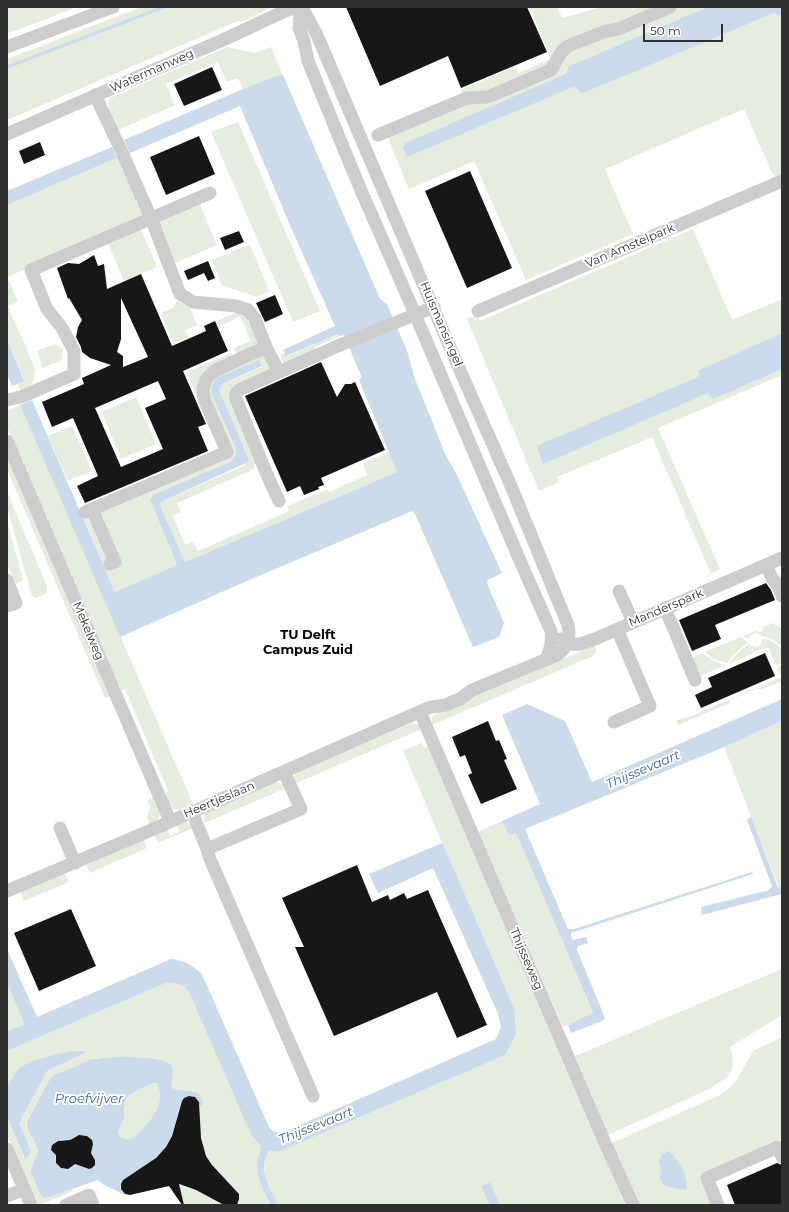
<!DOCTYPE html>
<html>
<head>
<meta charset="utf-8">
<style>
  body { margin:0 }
  #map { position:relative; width:789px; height:1212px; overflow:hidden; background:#fff; font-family:Montserrat,sans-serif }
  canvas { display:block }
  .frame { position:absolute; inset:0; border:8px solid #303030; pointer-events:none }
  .scale { position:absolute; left:643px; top:24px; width:80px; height:18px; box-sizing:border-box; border:2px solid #303030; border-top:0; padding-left:5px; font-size:12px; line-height:14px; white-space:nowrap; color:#303030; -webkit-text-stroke:3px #fff; paint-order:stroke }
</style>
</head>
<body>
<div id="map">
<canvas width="789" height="1212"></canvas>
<div class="frame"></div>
<div class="scale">50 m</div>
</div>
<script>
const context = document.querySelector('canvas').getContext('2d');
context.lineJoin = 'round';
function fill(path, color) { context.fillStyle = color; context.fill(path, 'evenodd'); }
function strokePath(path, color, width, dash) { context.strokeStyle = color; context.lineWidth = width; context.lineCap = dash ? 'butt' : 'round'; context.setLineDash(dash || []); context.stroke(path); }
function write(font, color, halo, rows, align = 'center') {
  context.font = font + ' Montserrat,sans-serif'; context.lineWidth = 4; context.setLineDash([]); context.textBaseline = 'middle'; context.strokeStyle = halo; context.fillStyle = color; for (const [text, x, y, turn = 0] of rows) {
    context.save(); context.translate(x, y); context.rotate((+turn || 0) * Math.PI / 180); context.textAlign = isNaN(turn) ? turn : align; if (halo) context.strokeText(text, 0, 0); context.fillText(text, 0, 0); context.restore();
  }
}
fill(new Path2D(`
  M7 7H77L7 34Z
  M141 7H271L242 22 238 21 7 120V59Z
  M530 7H557L562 18 602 7H708L569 66 566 74 573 87 576 88 580 92 774 13 780 16 782 24V175L778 177 773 175 744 109 605 169 633 234 526 280 474 161 409 189 387 136 465 102 461 90 515 66 518 73 551 59Z
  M227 47 255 53 271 47 283 75 276 76 243 89 238 78 226 82 218 62 166 84 175 105 118 130C113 120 105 110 110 98Z
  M238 122 320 311 293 322 211 132Z
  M120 157 144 214 73 245 74 248 7 277V205Z
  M198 201 217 245 175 263 156 219Z
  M140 227 157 267 124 281 107 241Z
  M693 229 732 320 782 299V333L699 370 698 377 708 393 713 398 782 369V375L658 428 720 569 711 574 652 437 557 477 559 482 539 491 467 319 477 315 480 321Z
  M250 244 269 291 257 297 222 285 212 260Z
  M7 279 8 281H9L18 302 8 306 35 369 33 382 28 388 21 393 17 383 24 380 7 340Z
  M177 301 190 308 197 325 185 330 188 337 173 343 161 313 173 308Z
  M247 311 259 338 256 348 237 356 234 348 251 341 240 316 218 327 215 322 237 312Z
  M338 334 340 336 315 347 317 350 284 364 280 355 285 353 287 356Z
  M55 344 63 350 62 360 43 368 37 351Z
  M263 351 270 368V370L230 393V402L255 462 254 468 248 472 177 503 181 512 173 516 185 545 193 542 198 551 289 511 287 506 328 489 329 492 367 475 363 463 389 452 397 472 185 562 160 505 161 502 245 465 219 390 224 383 262 367 259 360 212 388 211 392 236 451 235 457 230 462 151 497V503L177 565 115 592 83 517 230 453 206 396 209 379Z
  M232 353 234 357 207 371 208 423 187 372Z
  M136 397 156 444 121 459 102 412Z
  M20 405 194 806 184 810 173 809 169 806 164 794 168 791 125 689 120 691 7 427V411Z
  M72 426 92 471 68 481 48 436Z
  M7 456 110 696 105 698 7 469Z
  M7 492 47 586V592L45 594 35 598 32 596 7 507Z
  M7 521 23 579 22 581 16 584 7 564Z
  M773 623 782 629V646L772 639 762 636 756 633 750 635 748 639 743 636 757 630 758 633 764 630 763 627Z
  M741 637 748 642 735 653 727 663 714 659 705 652Z
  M762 639 770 640 782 649 781 653 782 662 776 666 768 647 728 664 738 653 749 644C755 649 762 647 762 639Z
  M595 644C597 649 597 652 593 656L432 725V718L439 711 559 659 560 660 580 652 582 650Z
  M703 653C710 660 717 662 726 665L700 676 692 658Z
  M782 664V681L760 690 759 688 729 700 730 703 678 725 676 721 686 717 687 718 781 677 777 668Z
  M782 721V887L779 888 724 747Z
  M413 723 419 725 422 729 294 784V777L296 772 407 725Z
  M422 743 424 748 429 746 536 994 625 1205H500L490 1182 482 1186 490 1205H278C269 1186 258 1170 269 1151L505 1055 514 1008 447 853 442 843 403 750Z
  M275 782 282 784 286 788 205 823 204 817 206 811Z
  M153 798 160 814 157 821 149 825 147 816 150 808 148 800Z
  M502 821 509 836 516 833 593 1014 563 1027 478 832Z
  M181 822 188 823 193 828 158 843 154 835 167 829 170 836 180 831 177 824Z
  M143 838 147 848 90 873 85 863Z
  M64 872 69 882 24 901 20 892Z
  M782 969V1015L730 1047 733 1060 732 1069 726 1078 709 1089 608 1135 575 1056Z
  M173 982C180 984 184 987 189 992L251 1135 261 1146 258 1156 259 1181 269 1205H236L239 1199V1194C225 1179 207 1165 202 1144 199 1132 200 1119 200 1107L202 1104 200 1097 194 1090H183L171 1088 98 1058 91 1059 51 1077 27 1120 26 1123 38 1152 31 1173 41 1196 43 1197 46 1198 72 1188 73 1191 40 1205H37L7 1135V1117L24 1158 26 1159 30 1149 19 1123 44 1076 47 1071 85 1053 86 1052 76 1051 19 1068 7 1086V1051L166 983Z
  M7 983 24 1023 23 1025 7 1031Z
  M782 1037V1139L702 1174 714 1205H638L612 1143 720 1095 732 1086 738 1078 753 1051Z
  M154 1083H157C160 1090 161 1099 158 1107 154 1116 139 1137 129 1139 126 1139 123 1138 120 1137L118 1131 124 1118V1104L128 1096 140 1089Z
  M176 1186C193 1187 209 1197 224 1205H184L181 1195Z`), '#e4edde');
fill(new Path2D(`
  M708 7H782V24L780 16 774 13 583 93 580 92 576 88 573 87 407 157 403 147 406 143 566 74 569 66Z
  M283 75 380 299 387 304 407 351 415 379 447 458 455 471 502 573 488 580 487 583 504 623 499 637 473 647 415 514 412 511 240 584 120 637 20 405 32 400 115 592 177 565 150 500 153 495 230 462 235 457 236 450 211 392C212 385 214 381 219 377L259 360 262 366 224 383 219 390 248 458V462L161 502 160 505 185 562 397 472 359 380 362 378 344 335 340 336 338 334 286 356 283 350 335 326 289 223 240 106 130 153 124 140 243 89 276 76Z
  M112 147 117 158 7 205V191Z
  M782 333V369L713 399 708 393 543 464 537 446 698 377 699 370Z
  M7 340 24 381 12 386 7 374Z
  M782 699V721L724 747 525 829 568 929H574L752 872 753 874 571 933V936L573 940 586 937 588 943 578 946 577 950 605 1018 602 1021 571 1033 568 1025 593 1013 516 833 509 836 502 821 540 804 502 715 527 704 565 721 592 782Z
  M751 816 778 888 782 887V894L702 915 701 907 769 890 772 886 747 820Z
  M442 843 447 853 514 1008 516 1034 505 1055 280 1151H269C257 1170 270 1186 278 1205H270C259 1182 253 1172 261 1146L251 1135 189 992C182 984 176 982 166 983L7 1051V1031L23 1025 24 1023 7 983V949L37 1017 171 959C184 960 192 965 202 974L269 1127C273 1132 277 1133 284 1132L496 1039 501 1027 498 1014 433 868 378 893 369 874Z
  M76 1051H86L85 1053 47 1071 19 1123 31 1151 26 1159H25L7 1117V1086L19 1068 32 1061 57 1054Z
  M118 1057C129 1057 164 1057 171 1065 174 1069 172 1083 171 1088 174 1088 178 1090 181 1090 190 1091 196 1089 201 1098 204 1102 203 1104 200 1107 198 1097 191 1093 183 1099 176 1113 176 1130 168 1143 158 1162 137 1168 122 1181L120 1188 125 1195 104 1185 98 1180 46 1198 43 1197 41 1196 31 1173V1170L38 1152C36 1141 26 1131 27 1121L51 1077 91 1059ZM154 1083H157C160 1090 161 1099 158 1107 154 1116 139 1137 129 1139 126 1139 123 1138 120 1137L118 1131 124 1118V1104L128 1096 140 1089ZM82 1135 87 1136 92 1141 91 1152 95 1161 94 1167 89 1169 72 1163C67 1176 53 1166 56 1155L51 1150 52 1145C57 1140 63 1139 70 1140L74 1137Z
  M669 1151C679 1161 688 1175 687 1189 679 1191 670 1187 663 1184L659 1178 662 1173 659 1162 662 1154Z
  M490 1182 500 1205H490L481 1186Z`), '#cbdbec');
strokePath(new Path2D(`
  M7 67 164 7`), '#cbdbec', 3);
fill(new Path2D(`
  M346 7H527L547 52 461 88 448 56 380 86Z
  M212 67 222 90 184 106 174 84Z
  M199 136 215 174 166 195 150 157Z
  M40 142 45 155 24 164 19 151Z
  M470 171 512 268 467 288 425 191Z
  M239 231 244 242 225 250 220 238Z
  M94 255 98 266 104 264 107 289 141 274 172 346 206 331 204 326 215 321 228 351 183 371 206 424 198 427 208 451 85 503 77 486 98 476 73 418 52 427 42 402 84 384 82 378 111 365 90 358 82 352 81 347 76 337 78 327 82 320 69 298 68 299 57 268 68 263 79 264ZM121 298 148 357 123 367V356L117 352 121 339ZM158 381 166 399 145 408 163 449 121 467 95 408Z
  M208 261 215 278 208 281 204 273 188 280 184 271Z
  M275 295 283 314 265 322 256 303Z
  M321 362 337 397 345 384H351L355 382 385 450 321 478 324 485 318 487 319 489 304 495 300 486 287 492 245 396Z
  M766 583 771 590 775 600 715 625 721 639 692 651 679 620Z
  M765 653 775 676 701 708 695 695 712 687 708 678Z
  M488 721 496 741 499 740 507 759 504 760 517 789 481 804 468 775 472 773 465 755 460 757 452 737Z
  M357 865 372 902 388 895 390 900 404 893 407 899 428 890 487 1025 457 1038 437 992 334 1036 295 947H304L282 898Z
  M71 909 96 966 39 991 14 933Z
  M189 1096 195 1097 199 1102 201 1138 206 1156 212 1165 239 1194V1199L237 1205H224L196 1190 179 1184 184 1205H182L169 1186 130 1195 125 1194 121 1189V1184L123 1180 156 1158 166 1147 172 1136 182 1101 184 1098Z
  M79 1135 87 1136 92 1140 93 1144 91 1153 95 1160V1165L92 1168 89 1169 75 1164 68 1169 61 1168 56 1163V1155L51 1150 52 1145 58 1141 70 1140Z
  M777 1163 782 1165V1205H735L727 1185Z`), '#171717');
strokePath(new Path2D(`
  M301 7 299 28 304 41 308 61 357 181 415 314 521 563 551 631C552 642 551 649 546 659
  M302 7 317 35 455 359 511 486 568 625C571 638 568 647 557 655L472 690 460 699 454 701 446 705 431 707
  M7 47 113 7
  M7 134 225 39 285 11 297 7
  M378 135 467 98 488 97 551 70 562 51 568 46 606 31 618 29 670 7
  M478 311 782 181
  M266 347 279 372
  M7 400 21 397 74 374V351L62 328 47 309 31 270 210 193
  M7 441 170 821
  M279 501 268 477 236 399V393L241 389 340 345 434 307
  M92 509 115 562 110 564
  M85 512 227 452 204 399 203 388 207 378 216 370 266 347 255 319 248 310 236 306 193 302 180 294 151 218 121 150 95 95
  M766 565 772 578 778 586 782 596
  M7 580 16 603 7 606
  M619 591 633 622
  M665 608 695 680
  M561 639C575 649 581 643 595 639L782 558
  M420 712 605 1143 633 1205
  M614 722 650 706 617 629
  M192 812 207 849 210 859 313 1096
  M60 828 75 863
  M207 849 301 809 284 772
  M7 891 149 831 428 708
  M7 1149 31 1205
  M7 1196 24 1189
  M66 1205 89 1195 93 1205
  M718 1205 707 1178 778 1147 782 1157`), '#cdcdcd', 13);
write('12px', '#303030', '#fff', [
  ["Watermanweg",152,71,-24],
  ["Van Amstelpark",630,246,-23],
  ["Huismansingel",441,324,67],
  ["Manderspark",666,608,-23],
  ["Mekelweg",88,631,67],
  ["Heertjeslaan",219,800,-23],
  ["Thijsseweg",526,959,67]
]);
write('bold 13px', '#000', '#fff', [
  ["TU Delft",308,635],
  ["Campus Zuid",308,650]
]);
write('italic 13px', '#3f6791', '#fff', [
  ["Thijssevaart",643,770,-23],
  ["Proefvijver",89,1099],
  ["Thijssevaart",316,1126,-22]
]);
</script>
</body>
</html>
